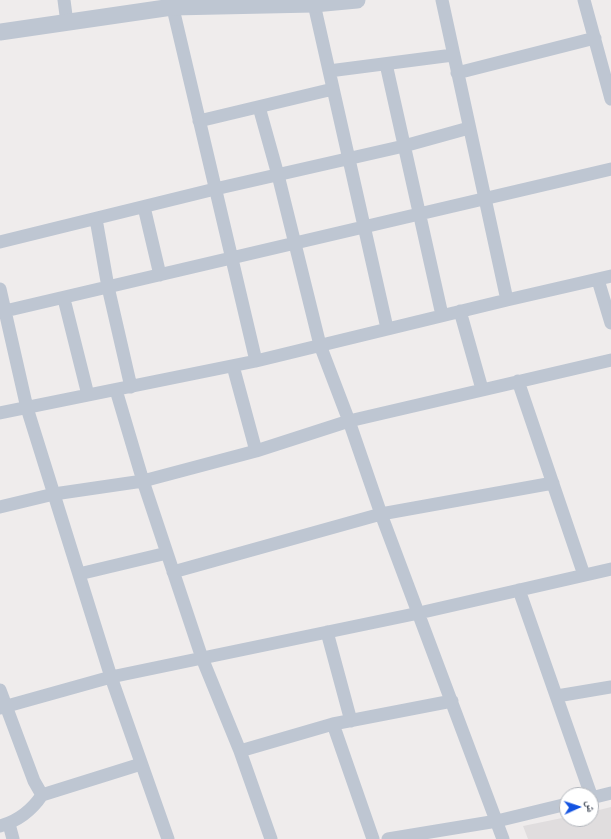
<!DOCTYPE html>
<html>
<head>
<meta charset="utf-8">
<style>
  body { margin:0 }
  #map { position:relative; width:611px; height:839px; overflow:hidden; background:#efecec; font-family:Figtree,"Noto Naskh Arabic",sans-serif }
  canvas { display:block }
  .north { position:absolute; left:559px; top:787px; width:40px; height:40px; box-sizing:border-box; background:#fff; border:1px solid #b4b7bd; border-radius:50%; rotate:87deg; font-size:11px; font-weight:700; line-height:16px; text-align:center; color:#444c5a }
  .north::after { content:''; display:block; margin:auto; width:14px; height:18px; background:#1353e1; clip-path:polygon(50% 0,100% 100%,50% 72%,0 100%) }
</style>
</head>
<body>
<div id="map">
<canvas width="611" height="839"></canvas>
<div class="north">ش</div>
</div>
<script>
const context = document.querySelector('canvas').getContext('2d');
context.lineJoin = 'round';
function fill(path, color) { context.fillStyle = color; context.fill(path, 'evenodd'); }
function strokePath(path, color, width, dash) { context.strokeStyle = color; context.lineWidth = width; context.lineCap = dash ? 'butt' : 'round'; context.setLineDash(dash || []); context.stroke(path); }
fill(new Path2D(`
  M611 807V839H528L523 826 567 817V819H591V812Z`), '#e0ddde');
strokePath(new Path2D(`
  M64 0 67 23
  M171 0 256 361 507 300 442 0
  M584 0 611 99
  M314 4 387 328
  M386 64 442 315
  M329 71 453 55
  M457 73 595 38
  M259 107 278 175 320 345 349 421 381 514 503 839
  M199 121 333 89
  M144 207 160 275
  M96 219 108 287 131 387
  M0 242 215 189 404 146 469 128
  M598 280 611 323
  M0 289 27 408 111 677 168 839
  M64 299 88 395
  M507 300 611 276
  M5 311 611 169
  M460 311 482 389
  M233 366 256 451
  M518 381 584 575
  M116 390 143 481 202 658 240 751 271 839
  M0 413 256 361
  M0 507 54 494 143 481 256 451 349 421 611 360
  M173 572 381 514 553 483
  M79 574 167 553
  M519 590 592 798
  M327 632 351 721
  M0 690 34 781 42 795C32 810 18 821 0 826
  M557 696 611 687
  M0 708 111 677 419 613 611 569
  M333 724 373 839
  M240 751 333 724 452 701
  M42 795 141 764
  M591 798 611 793
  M9 824 13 839
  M388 839 497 821 567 804`), '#bec6d2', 13);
strokePath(new Path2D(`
  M0 32 172 7 314 4 357 0`), '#bec6d2', 17);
</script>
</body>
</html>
